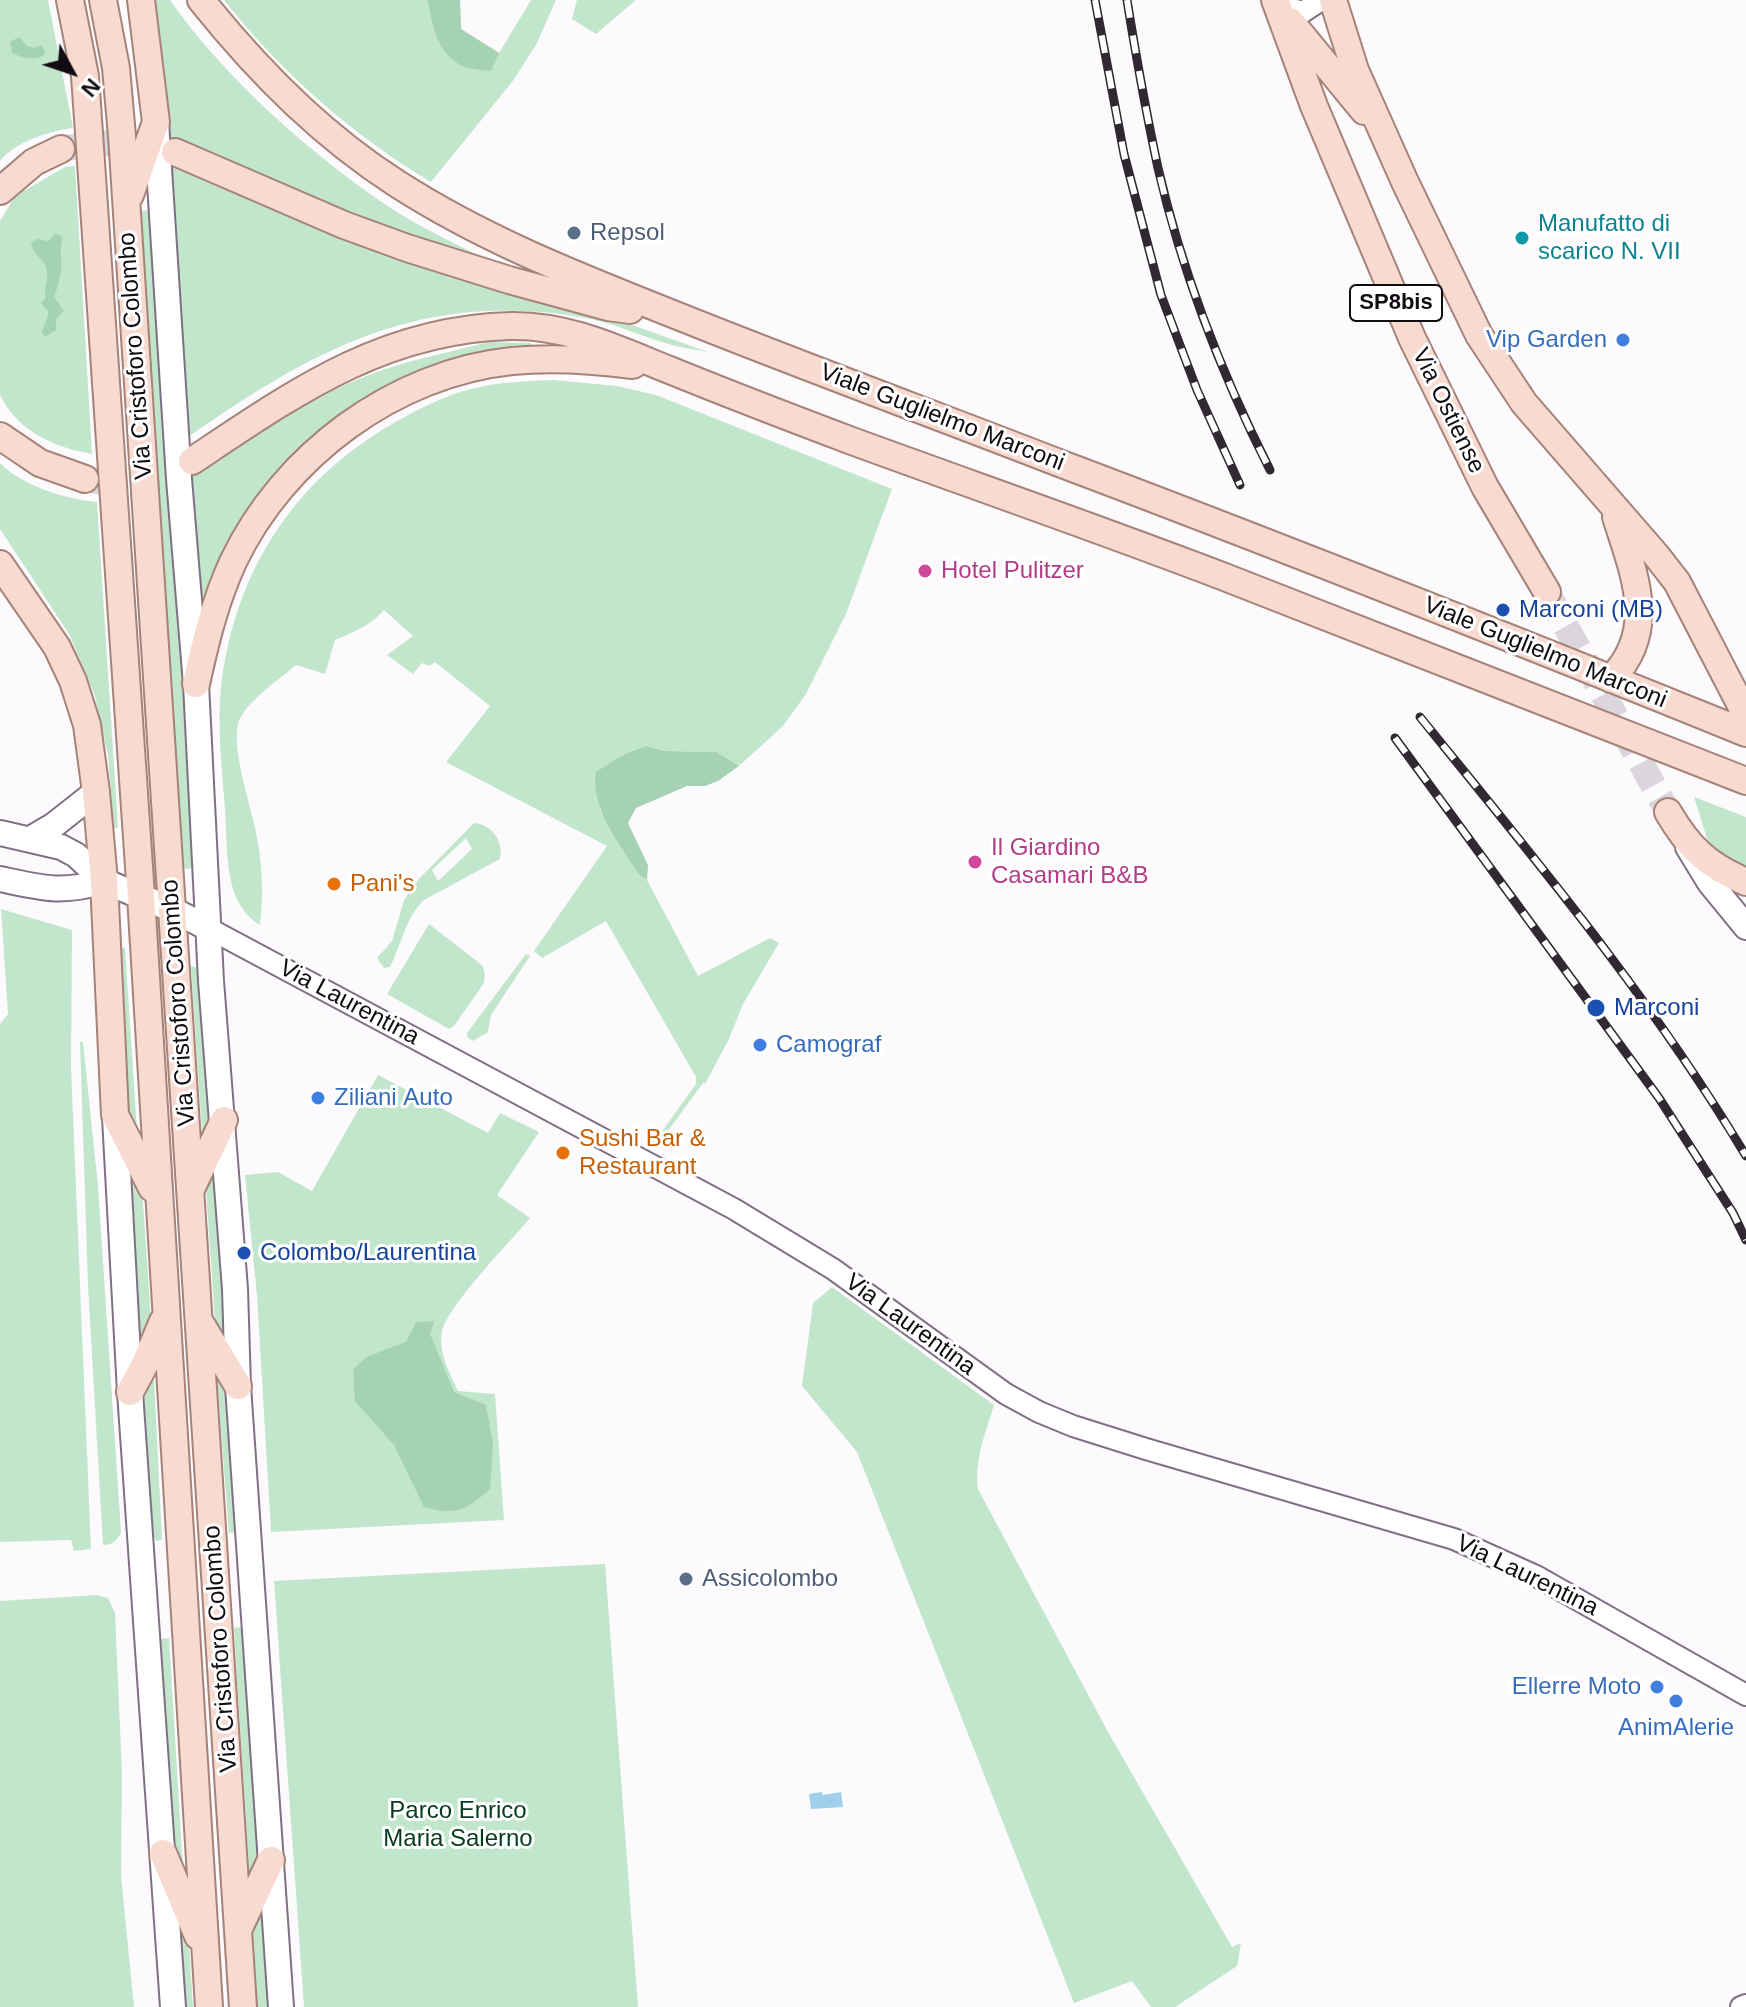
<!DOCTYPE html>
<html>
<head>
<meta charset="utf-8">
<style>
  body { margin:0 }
  #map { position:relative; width:1746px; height:2007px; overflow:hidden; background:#fdfafe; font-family:Helvetica,sans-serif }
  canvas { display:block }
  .north { position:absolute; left:32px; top:32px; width:80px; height:80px; -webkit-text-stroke:6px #fff; paint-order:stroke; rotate:130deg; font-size:22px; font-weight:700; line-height:32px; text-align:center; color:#110b12 }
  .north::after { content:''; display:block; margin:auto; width:28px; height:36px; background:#110b12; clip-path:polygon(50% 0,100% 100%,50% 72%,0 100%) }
</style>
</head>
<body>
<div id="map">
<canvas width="1746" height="2007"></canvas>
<div class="north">N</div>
</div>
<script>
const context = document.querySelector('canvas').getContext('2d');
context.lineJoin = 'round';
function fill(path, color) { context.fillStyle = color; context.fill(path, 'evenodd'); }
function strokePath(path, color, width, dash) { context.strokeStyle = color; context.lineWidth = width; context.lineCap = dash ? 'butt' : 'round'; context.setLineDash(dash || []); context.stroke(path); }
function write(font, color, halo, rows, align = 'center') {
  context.font = font + ' Helvetica,sans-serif'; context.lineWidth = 6; context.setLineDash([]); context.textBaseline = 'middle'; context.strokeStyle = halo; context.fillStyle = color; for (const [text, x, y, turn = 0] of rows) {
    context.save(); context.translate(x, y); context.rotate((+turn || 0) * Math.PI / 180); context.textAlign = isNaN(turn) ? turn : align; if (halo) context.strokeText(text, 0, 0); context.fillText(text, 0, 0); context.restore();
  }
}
fill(new Path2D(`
  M0 0H48L73 128C49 131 15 142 0 161Z
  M148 0H170C224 78 313 156 392 209 423 229 457 244 489 261L423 243 263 183 164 134Z
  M224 0H460L461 29 499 53 531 0H556L536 45 512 82 431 182C352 135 281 72 224 0Z
  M577 0H636L596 34 572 19Z
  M166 159 708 352C696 350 684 348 672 345 645 338 619 325 591 319 424 287 312 349 180 443Z
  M75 166 92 454C54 447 18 432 0 395V221L15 196 65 167Z
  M151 210 195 860 194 867 188 869 184 868 183 863 140 211Z
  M489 342 531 343V351L348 415 209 595 202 597 199 593 187 480C241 447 294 407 352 382 396 362 443 354 489 342Z
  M553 380 617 386 656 395 892 489 846 614 806 694 783 726 739 766 717 752 665 751 646 746 600 809 639 875 647 880 698 976 770 938 779 943 743 1004 729 1039 705 1084 703 1083 659 1143 655 1141 696 1084V1077L606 921 542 958 534 951 607 846 446 762 490 706 435 662 429 666 422 663 413 674 387 655 413 636 384 610C371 625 354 632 335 640L325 674 296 665C280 679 247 701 239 721 230 746 251 806 256 832 262 862 264 894 260 925 222 902 228 847 225 809 222 769 217 727 221 688 234 575 290 485 387 427 414 411 444 395 475 388 500 382 528 381 553 380Z
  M0 463C23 486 65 499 97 502L118 828H114L108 756 95 696 69 634 0 529Z
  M1694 797 1746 817V867L1710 848Z
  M474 823C492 824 504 842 500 859L424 900C405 918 402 944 390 967L384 968 377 958 392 941 404 900 418 880ZM466 838 472 849 438 881 432 870Z
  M1 909 72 930 71 1067 91 1549 74 1551 71 1540 0 1542V1024L8 1014Z
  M429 924 483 966 485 975 484 983 454 1026 449 1029 387 994Z
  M119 946 125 948 138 1145 126 1117Z
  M526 954 530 956 491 1015 488 1032 473 1041 468 1038 467 1033Z
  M191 966 201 969 211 1120 203 1145Z
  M80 1042H83L98 1186 121 1533C116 1541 113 1545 103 1545L88 1286Z
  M378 1075 488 1133 500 1113 539 1132 497 1195 530 1218C511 1241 447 1306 442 1332 438 1352 450 1374 458 1391L495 1394 504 1520 271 1532 257 1295 245 1175 278 1172 312 1191Z
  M128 1156 142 1187 151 1320 141 1351Z
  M213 1162 227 1350 215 1322 206 1189Z
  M832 1287 994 1405C986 1432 974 1460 978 1489L1108 1732 1232 1947 1241 1943 1237 1966 1175 2007H1151L1132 1981 1074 2003 857 1452 802 1386 813 1303Z
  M151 1366 154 1378 162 1540 156 1541 152 1532 144 1398Z
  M216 1367 229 1392 237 1532 229 1533Z
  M605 1564 638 2007H304L274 1581Z
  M97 1595 108 1598 115 1613 122 1773 121 1876 134 2007H0V1601Z
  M244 1627 259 1855 250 1884 234 1628Z
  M169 1638 184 1886 171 1848 160 1639Z
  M261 1899 268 2007H257L252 1922Z
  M175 1900 188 1928 193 2007H182Z`), '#c1e6cb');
fill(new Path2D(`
  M428 0H460L461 29 499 53 491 71C483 70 472 70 465 67 438 56 432 26 428 0Z
  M19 37 27 46 34 48 41 45 45 51 44 55C35 62 21 57 12 53L10 42Z
  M56 233 63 238C59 246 62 260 61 271 60 279 57 289 54 297L64 311 56 319V330L45 337 42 332 49 312 41 303 46 297C43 288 48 281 47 272 46 260 33 255 31 243L37 239 48 241Z
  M646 746 665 751 717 752 739 766 718 781 705 786H687L636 808 628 823 648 865 647 880 639 875C621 845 590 809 596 772L621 756Z
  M434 1321 430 1334 454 1392 486 1405 493 1444 490 1489C466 1510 456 1516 424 1507L394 1445 355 1401 353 1370 366 1357 406 1342 416 1322Z`), '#a5d2b3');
fill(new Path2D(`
  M822 1792 823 1795 841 1792 843 1807 811 1809 809 1794Z`), '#9fcfea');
strokePath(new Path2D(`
  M61 149 97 143 145 145
  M92 480C135 488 156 485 192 461
  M1547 592 1668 812`), '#dad6db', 26, [26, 13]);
const tertiary = new Path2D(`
  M1277 5 1303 12 1321 0
  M208 928 734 1209 833 1269 1006 1394 1039 1412 1073 1426 1146 1449 1454 1539 1536 1576 1746 1695
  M1741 2007 1746 2005`);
const secondary = new Path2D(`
  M156 122 179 479 196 684 211 981 235 1289 238 1386 281 2007
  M0 833 61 847 76 855 104 881 173 910 208 928
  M30 839 54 825 96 792
  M1688 847 1710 883 1746 927
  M0 879C42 888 62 894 104 881
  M115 1117 130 1392 173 2007`);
const primary = new Path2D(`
  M70 0 85 76 89 133 141 896 209 2007
  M103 0 116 68 122 136 243 2007
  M201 0C256 69 321 135 396 183 492 245 598 284 703 326 824 374 946 419 1067 466 1295 552 1521 642 1746 733
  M1275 0 1314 106 1412 338 1485 487 1547 592
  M1333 0 1355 70 1405 182 1479 335 1524 403 1656 555 1677 582 1746 715
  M1290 21 1364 111
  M175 152 344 225 407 248 509 280 608 307 630 310
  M0 191 34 162 61 149
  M130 195 156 122 141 0
  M0 436 40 463 85 479
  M192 461C294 393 383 329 511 326 569 325 619 350 672 371 731 395 791 418 852 441 975 486 1099 529 1222 576 1397 644 1571 713 1746 781
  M0 564 57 647 73 681 87 725 96 792 104 881 115 1115 152 1188
  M1611 679C1659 630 1634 574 1616 517
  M196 684C205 643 215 601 233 562 283 456 394 373 512 361 552 357 594 360 633 365
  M1668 812C1689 848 1707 865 1746 882
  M192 1187 224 1120
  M201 1324 238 1386
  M130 1392 145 1364 163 1321
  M163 1853 198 1936
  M240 1926 271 1860`);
strokePath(tertiary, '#7f7183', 24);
strokePath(secondary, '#7f7183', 28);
strokePath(primary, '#a58379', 30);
strokePath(tertiary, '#fff', 20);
strokePath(secondary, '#fff', 24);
strokePath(primary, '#f8dbd0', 26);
const rail = new Path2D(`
  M1095 0 1124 154 1161 295 1197 390 1240 485
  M1127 0C1136 56 1146 112 1158 168 1182 272 1222 375 1270 470
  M1420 717C1535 859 1652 999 1746 1156
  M1395 738 1659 1098 1733 1213 1746 1240`);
strokePath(rail, '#2f2a30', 9);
strokePath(rail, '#fff', 6, [18]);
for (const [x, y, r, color] of [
  [574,233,8,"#5c6f8a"],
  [1522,238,8,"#0f9aa8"],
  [1623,340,8,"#3f7fe0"],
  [925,571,8,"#d1479c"],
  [1503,610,8,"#1a4fb4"],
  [975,862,8,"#d1479c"],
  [334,884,8,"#e8710a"],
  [1596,1008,10,"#1a4fb4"],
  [760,1045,8,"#3f7fe0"],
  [318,1098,8,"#3f7fe0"],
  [563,1153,8,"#e8710a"],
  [244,1253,8,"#1a4fb4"],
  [686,1579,8,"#5c6f8a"],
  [1657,1687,8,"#3f7fe0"],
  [1676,1701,8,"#3f7fe0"]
]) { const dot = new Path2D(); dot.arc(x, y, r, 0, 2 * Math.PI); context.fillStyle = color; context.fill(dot); strokePath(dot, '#fff', 3); }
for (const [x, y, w] of [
  [1396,303,92]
]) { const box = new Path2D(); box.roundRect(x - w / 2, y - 18, w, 36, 6); context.fillStyle = '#fff'; context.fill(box); strokePath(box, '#110b12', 2); }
write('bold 22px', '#110b12', null, [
  ["SP8bis",1396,303]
]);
write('24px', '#0d838f', '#fff', [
  ["Manufatto di",1538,224],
  ["scarico N. VII",1538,252]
], 'left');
write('24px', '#4e5e75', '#fff', [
  ["Repsol",590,233],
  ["Assicolombo",702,1579]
], 'left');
write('24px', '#366cbe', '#fff', [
  ["Vip Garden",1607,340],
  ["Camograf",776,1045,"left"],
  ["Ziliani Auto",334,1098,"left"],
  ["Ellerre Moto",1641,1687],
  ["AnimAlerie",1676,1728,"center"]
], 'right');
write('24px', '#110b12', '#fff', [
  ["Via Cristoforo Colombo",136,356,-94],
  ["Via Ostiense",1448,411,64],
  ["Viale Guglielmo Marconi",942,418,21],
  ["Viale Guglielmo Marconi",1545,653,22],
  ["Via Cristoforo Colombo",179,1003,-94],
  ["Via Laurentina",349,1003,28],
  ["Via Laurentina",910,1325,36],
  ["Via Laurentina",1527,1576,26],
  ["Via Cristoforo Colombo",221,1649,-94]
]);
write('24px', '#b23c85', '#fff', [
  ["Hotel Pulitzer",941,571],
  ["Il Giardino",991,848],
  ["Casamari B&B",991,876]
], 'left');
write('24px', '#164399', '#fff', [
  ["Marconi (MB)",1519,610],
  ["Marconi",1614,1008],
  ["Colombo/Laurentina",260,1253]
], 'left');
write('24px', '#c56008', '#fff', [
  ["Pani's",350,884],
  ["Sushi Bar &",579,1139],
  ["Restaurant",579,1167]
], 'left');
write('24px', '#043b1e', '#fff', [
  ["Parco Enrico",458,1811],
  ["Maria Salerno",458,1839]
]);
</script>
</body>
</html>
